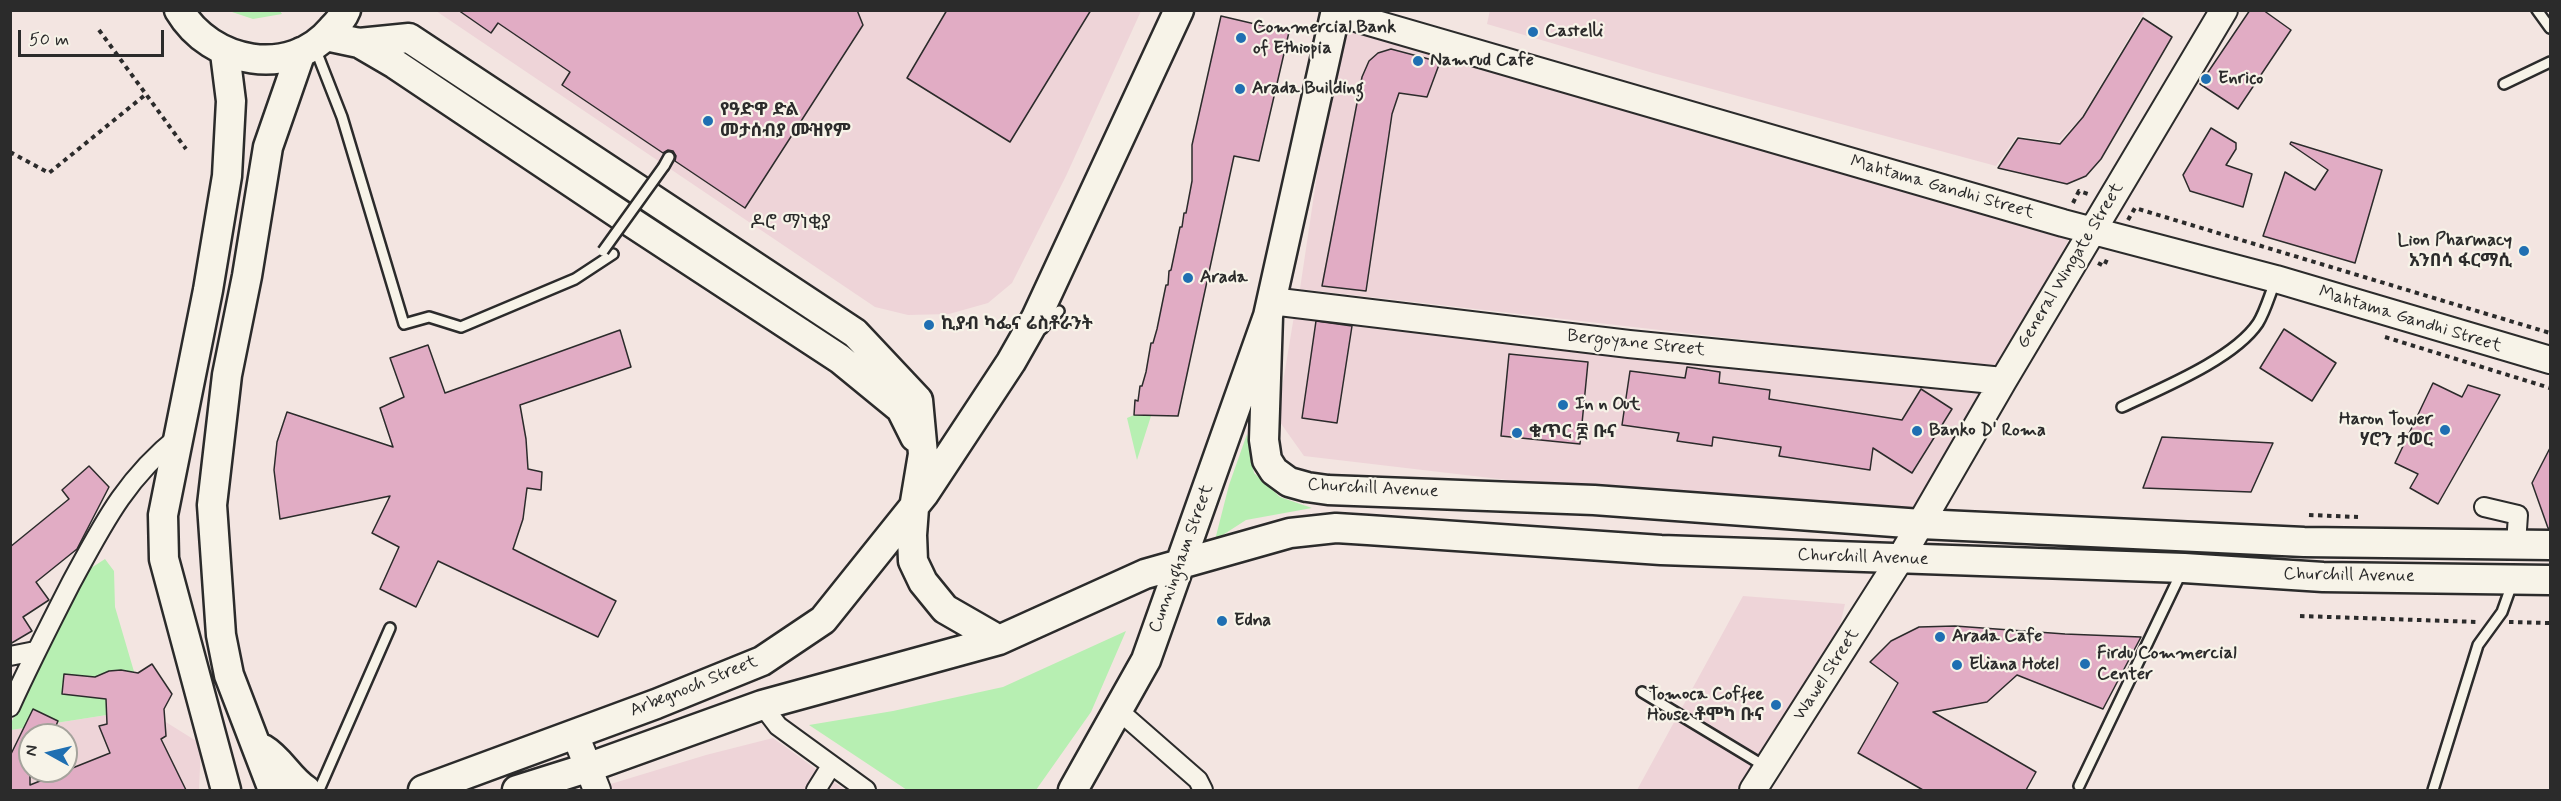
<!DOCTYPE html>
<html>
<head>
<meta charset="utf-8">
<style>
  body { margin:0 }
  #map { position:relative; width:2561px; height:801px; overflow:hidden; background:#f3e5e1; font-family:Mynerve,sans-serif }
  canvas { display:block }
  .frame { position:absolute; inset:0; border:12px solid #2b2b2b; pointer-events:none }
  .north { position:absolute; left:18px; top:723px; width:60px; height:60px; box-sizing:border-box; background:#f7f3e8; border:2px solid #a5a39c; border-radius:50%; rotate:278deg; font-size:16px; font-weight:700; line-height:24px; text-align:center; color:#2b2b2b }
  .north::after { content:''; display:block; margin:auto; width:21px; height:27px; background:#1f6fb2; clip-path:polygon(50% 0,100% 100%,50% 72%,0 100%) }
  .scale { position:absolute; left:18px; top:30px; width:146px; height:27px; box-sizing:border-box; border:3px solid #2b2b2b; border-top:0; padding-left:8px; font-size:18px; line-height:21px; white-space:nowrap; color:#2b2b2b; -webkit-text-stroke:4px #f7f3e8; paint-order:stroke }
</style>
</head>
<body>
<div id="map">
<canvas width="2561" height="801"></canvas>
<div class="frame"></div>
<div class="north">N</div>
<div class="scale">50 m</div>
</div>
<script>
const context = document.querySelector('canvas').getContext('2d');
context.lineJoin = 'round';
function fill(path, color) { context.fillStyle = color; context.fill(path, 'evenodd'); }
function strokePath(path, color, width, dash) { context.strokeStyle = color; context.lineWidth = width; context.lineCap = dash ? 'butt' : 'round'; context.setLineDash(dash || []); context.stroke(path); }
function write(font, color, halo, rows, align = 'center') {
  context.font = font + ' Mynerve,"Noto Sans Ethiopic",sans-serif'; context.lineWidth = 4.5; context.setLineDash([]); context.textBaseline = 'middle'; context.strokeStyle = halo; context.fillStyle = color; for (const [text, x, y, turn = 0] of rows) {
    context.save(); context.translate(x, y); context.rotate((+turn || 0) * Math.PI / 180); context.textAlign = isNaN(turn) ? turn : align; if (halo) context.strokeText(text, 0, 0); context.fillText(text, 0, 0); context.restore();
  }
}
fill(new Path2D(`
  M1490 10H2145V11L2081 118 2058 142 2017 136 1996 166 1653 73 1487 24Z
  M436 11H1141L1066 176 1012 283 988 303 949 314 908 315 875 307Z
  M1341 13 2074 229 2002 369 1300 289Z
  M1296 304 1994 380 1912 519 1754 509 1304 456 1277 418Z
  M1743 596 1845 604 1832 659 1758 790H1637Z
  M145 709 201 744 199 790H11V730ZM30 735H66V771H30Z
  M773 738 845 790H591L706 755Z`), '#eed4d8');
fill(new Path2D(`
  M229 11H280L282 14 253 19Z
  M1134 415 1151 416 1137 460 1127 418Z
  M1247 434 1254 473 1280 497 1312 508 1246 520 1215 540 1229 485Z
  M105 559 114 571 115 607 145 709 11 730V723L88 570Z
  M1126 631 1091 712 1036 790H907L809 725 893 711 1003 687Z`), '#b7efb2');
const building = new Path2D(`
  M458 10H857L863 25 745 208 675 161 676 156 673 151 668 150 663 153 562 85 570 72 498 23 491 33Z
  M947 10H1091L1010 142 907 78Z
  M2250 10H2263L2291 30 2238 109 2200 84Z
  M1221 16 1289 32 1259 161 1234 156 1178 416 1134 415 1135 400 1138 401 1140 386H1142L1146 372 1151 343H1153L1157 329 1166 285H1168L1169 271 1171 270 1180 227H1182L1184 213H1186L1192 181V145Z
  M2143 18 2172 37 2101 159 2086 176 2067 184 1998 168 2018 138 2060 144 2083 117Z
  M1391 49 1440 62 1427 97 1399 93 1392 114 1366 291 1322 286 1362 77 1369 61 1378 53Z
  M2211 128 2236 143V149L2226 165 2252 174 2243 207 2190 191 2183 175Z
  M2291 142 2382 170 2355 263 2263 236 2285 172 2315 190 2328 170 2290 144Z
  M1316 321 1352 326 1337 423 1302 418Z
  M2284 329 2336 363 2312 401 2260 368Z
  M620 330 631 367 520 405 526 439 528 469 542 472 541 490 527 488 523 519 513 549 616 601 598 637 438 561 416 607 380 589 399 547 372 533 390 496 280 519 274 470 277 442 287 412 393 447 380 408 404 397 390 358 428 345 445 393Z
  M1509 354 1588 362 1580 444 1501 436Z
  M1687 367 1720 372 1719 383 1770 390 1769 399 1902 420 1921 389 1952 409 1912 473 1873 448 1870 470 1779 456 1781 447 1713 437 1712 446 1677 441 1679 433 1622 425 1630 371 1685 378Z
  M2433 383 2462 397 2468 385 2500 395 2438 504 2410 488 2418 474 2395 463Z
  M2162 437 2273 443 2251 492 2143 488Z
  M2550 448V529L2548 528 2532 483Z
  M89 466 109 487 77 549 36 582 49 600 23 617 32 631 10 644V547L69 499 62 490Z
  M1955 626 2065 634 2141 637 2103 709 2017 675 1987 702 1933 712 2036 772 2026 790H1923L1858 753 1898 683 1870 662 1891 641 1919 627Z
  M152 664 172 694 164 709 166 736 161 739 186 790H10V756L33 709 58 721 52 735H30V785L110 753 99 726 107 724 106 699 62 694 64 674 95 677 109 671 121 670 138 673Z`);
fill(building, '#e1acc4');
strokePath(building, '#2b2b2b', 1.5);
const lane = new Path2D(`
  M2537 10 2550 28
  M315 48 342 117 404 324 429 317 461 327 575 279 613 254
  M2504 84 2550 62
  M664 166 669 157
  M1042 329 1059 311
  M2122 407C2162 388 2234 359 2258 323 2266 310 2270 293 2276 280
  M1642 692 1766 767
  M2079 786 2181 573
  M319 790 390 628
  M2433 790 2478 645 2502 612 2512 584`);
const street = new Path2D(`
  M2484 507 2518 515 2516 544
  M10 656 35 651
  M762 705 778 726 866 790
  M10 707C29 665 50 624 71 583 103 524 125 479 179 436
  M1118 710 1198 780 1203 790
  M816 790 831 766`);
const secondary = new Path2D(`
  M1335 12 2063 223 2276 279 2550 360
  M1271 301 1629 344 2003 381
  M575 734 597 790
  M1753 790 1900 559 2003 381 2224 10`);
const primary = new Path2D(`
  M179 10C211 64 290 79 332 29 338 23 343 18 346 10
  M326 36 359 43 409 38 855 333 918 400 923 454 914 508 912 535 913 561 923 582 945 609 999 640
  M359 43 395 64 628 220 840 359 901 409 915 437
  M225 53 231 101 227 176 208 290 163 515 164 559 226 790
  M1268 316 1264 440 1267 460 1274 471 1289 482 1307 487 1328 490 1594 500 1921 524 2304 542 2550 545
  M263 749C280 759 289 779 306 790
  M273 790 229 675 221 635 212 505 227 375 247 276 268 147 301 52
  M423 790 656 704 762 661 823 620 924 494 1011 362 1036 318 1179 10
  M517 790 587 768 762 705 999 640 1145 574 1290 533 1336 528 1368 530 1661 550 2184 568 2323 577 2550 580
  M1073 790 1146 660 1268 316 1336 10`);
strokePath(lane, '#2b2b2b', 14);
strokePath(street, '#2b2b2b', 22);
strokePath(secondary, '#2b2b2b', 30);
strokePath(primary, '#2b2b2b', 33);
strokePath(new Path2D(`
  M99 30 186 149
  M10 152 49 173 145 95
  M2073 203 2079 191 2091 195
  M2128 220 2135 208 2550 333
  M2098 263 2104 266 2108 257
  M2385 337 2550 388
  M2309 515 2358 517
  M2300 616 2478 622
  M2509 622 2550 623`), '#2b2b2b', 4, [4.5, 4.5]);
strokePath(lane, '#f7f3e8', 9);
strokePath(street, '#f7f3e8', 18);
strokePath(secondary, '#f7f3e8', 26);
strokePath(primary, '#f7f3e8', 28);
const laneBridge = new Path2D(`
  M603 251 664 166`);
strokePath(laneBridge, '#2b2b2b', 14, []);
strokePath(laneBridge, '#f7f3e8', 9);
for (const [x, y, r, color] of [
  [1533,32,6,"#1f6fb2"],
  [1241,38,6,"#1f6fb2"],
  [1418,61,6,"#1f6fb2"],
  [2206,79,6,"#1f6fb2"],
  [1240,89,6,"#1f6fb2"],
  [708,121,6,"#1f6fb2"],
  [2524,251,6,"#1f6fb2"],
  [1188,278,6,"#1f6fb2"],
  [929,325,6,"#1f6fb2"],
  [1563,405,6,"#1f6fb2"],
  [2445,430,6,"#1f6fb2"],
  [1917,431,6,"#1f6fb2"],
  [1517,433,6,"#1f6fb2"],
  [1222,621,6,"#1f6fb2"],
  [1940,637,6,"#1f6fb2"],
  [2085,664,6,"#1f6fb2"],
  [1957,665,6,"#1f6fb2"],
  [1776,705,6,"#1f6fb2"]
]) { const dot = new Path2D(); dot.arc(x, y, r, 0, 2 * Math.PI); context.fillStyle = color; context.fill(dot); strokePath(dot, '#f7f3e8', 2); }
write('bold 18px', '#2b2b2b', '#f7f3e8', [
  ["Commercial Bank",1253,28],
  ["of Ethiopia",1253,49],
  ["Castelli",1545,32],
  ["Namrud Cafe",1430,61],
  ["Enrico",2218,79],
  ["Arada Building",1252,89],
  ["የዓድዋ ድል",720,111],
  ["መታሰብያ ሙዝየም",720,132],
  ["Lion Pharmacy",2512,241,"right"],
  ["አንበሳ ፋርማሲ",2512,262,"right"],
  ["Arada",1200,278],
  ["ኪያብ ካፌና ሬስቶራንት",941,325],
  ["In n Out",1575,405],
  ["Haron Tower",2433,420,"right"],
  ["ሃሮን ታወር",2433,441,"right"],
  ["Banko D' Roma",1929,431],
  ["ቁጥር ፰ ቡና",1529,433],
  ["Edna",1234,621],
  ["Arada Cafe",1952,637],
  ["Firdu Commercial",2097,654],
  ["Center",2097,675],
  ["Eliana Hotel",1969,665],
  ["Tomoca Coffee",1764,695,"right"],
  ["House ቶሞካ ቡና",1764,716,"right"]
], 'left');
write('18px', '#2b2b2b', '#f7f3e8', [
  ["Mahtama Gandhi Street",1942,188,16],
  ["General Wingate Street",2071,266,-59],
  ["Mahtama Gandhi Street",2410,320,17],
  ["Bergoyane Street",1636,344,6],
  ["Churchill Avenue",1373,489,3],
  ["Churchill Avenue",1863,558,2],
  ["Cunningham Street",1182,559,-70],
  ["Churchill Avenue",2349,576,1],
  ["Wawel Street",1827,675,-57],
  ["Arbegnoch Street",694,687,-22]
]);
write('20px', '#2b2b2b', '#f7f3e8', [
  ["ዶሮ ማነቂያ",791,224]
]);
</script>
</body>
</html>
